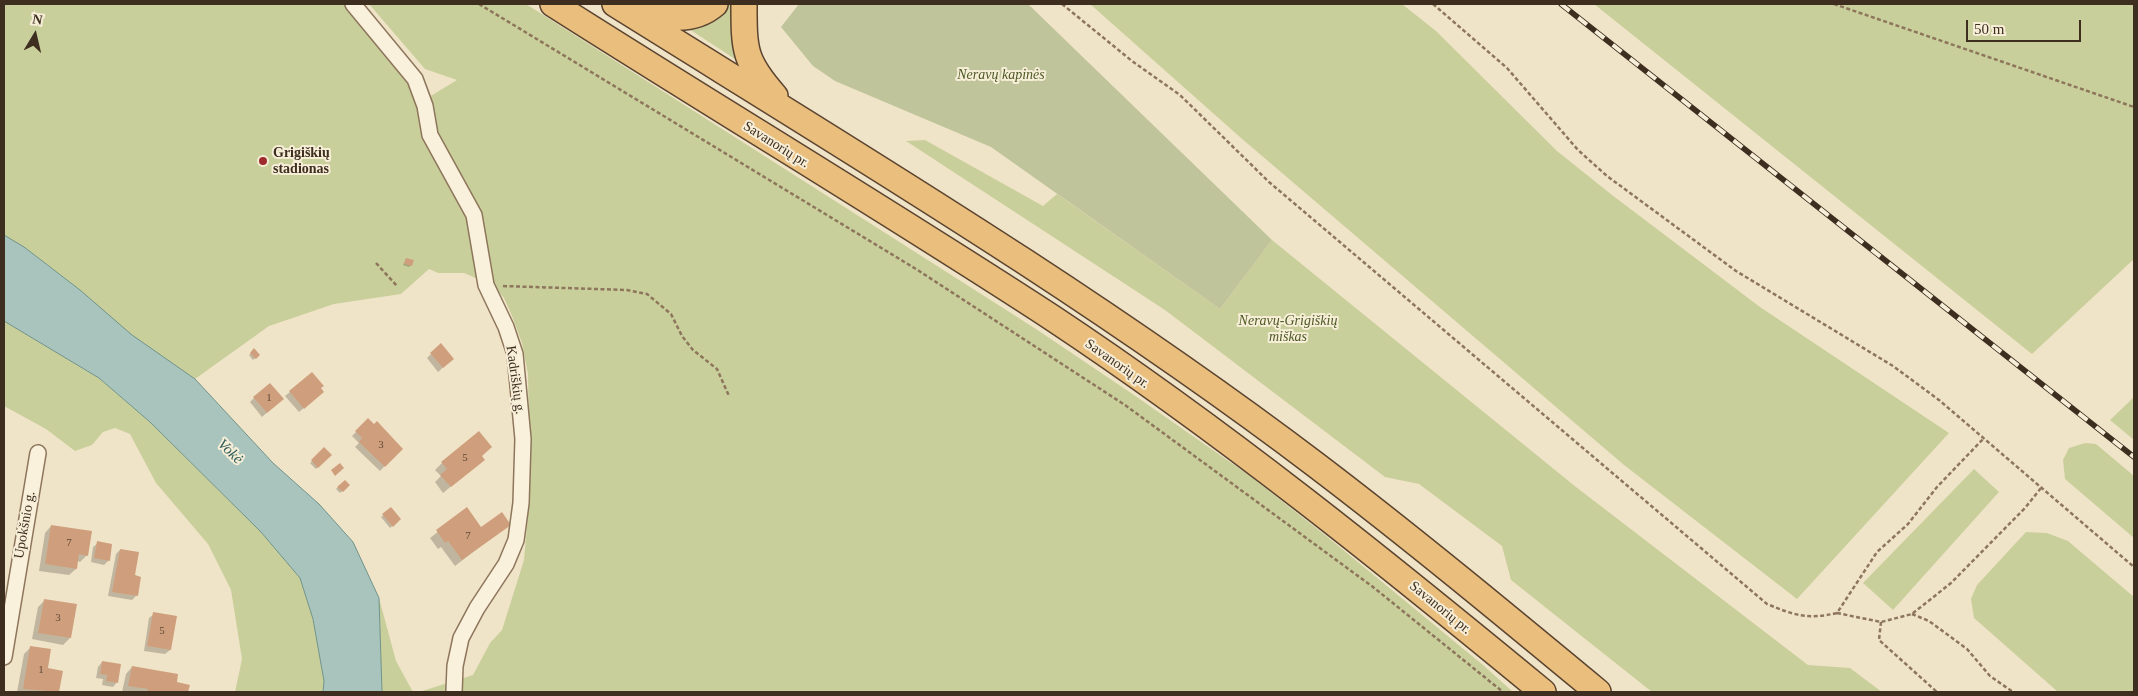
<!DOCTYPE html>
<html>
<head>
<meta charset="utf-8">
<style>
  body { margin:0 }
  #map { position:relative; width:2138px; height:696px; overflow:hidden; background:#f0e4c8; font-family:Georgia,serif }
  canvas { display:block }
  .frame { position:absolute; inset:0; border:5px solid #3d2e20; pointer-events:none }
  .north { position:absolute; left:10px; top:10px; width:50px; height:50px; -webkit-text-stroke:4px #f7eed8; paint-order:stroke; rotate:9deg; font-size:14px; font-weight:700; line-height:20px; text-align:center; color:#3d2e20 }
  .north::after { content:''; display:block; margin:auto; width:18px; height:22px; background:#3d2e20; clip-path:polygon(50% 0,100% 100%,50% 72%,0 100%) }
  .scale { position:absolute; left:1966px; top:20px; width:115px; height:22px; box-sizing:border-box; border:2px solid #3d2e20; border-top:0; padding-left:6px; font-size:15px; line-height:18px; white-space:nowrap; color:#3d2e20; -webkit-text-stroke:4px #f7eed8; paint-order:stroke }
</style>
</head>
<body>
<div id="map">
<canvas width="2138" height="696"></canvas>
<div class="frame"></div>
<div class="north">N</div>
<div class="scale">50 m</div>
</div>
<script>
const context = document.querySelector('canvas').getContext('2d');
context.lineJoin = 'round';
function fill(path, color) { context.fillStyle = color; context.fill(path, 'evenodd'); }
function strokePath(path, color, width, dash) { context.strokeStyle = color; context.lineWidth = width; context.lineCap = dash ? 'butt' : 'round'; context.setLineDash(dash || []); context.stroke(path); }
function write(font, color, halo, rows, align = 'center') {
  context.font = font + ' Georgia,serif'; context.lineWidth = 4; context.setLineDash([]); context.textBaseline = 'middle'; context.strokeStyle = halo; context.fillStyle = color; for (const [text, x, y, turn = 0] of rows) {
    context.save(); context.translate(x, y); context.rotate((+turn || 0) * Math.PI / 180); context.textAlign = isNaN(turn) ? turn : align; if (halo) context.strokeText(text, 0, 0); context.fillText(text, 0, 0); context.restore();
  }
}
fill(new Path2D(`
  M4 4H344L398 67 429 97 457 80 425 69 369 4H526L1036 329 1134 395 1250 476 1325 535 1483 665 1513 692H419L473 675 490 643 502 630 524 560 530 491 528 374 522 343 512 316 504 298 492 285 464 273H438L429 269 401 294 334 304 269 326 195 379C174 365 151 351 131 335 89 301 51 263 4 235Z
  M727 4H737L741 63 686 27Z
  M1090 4H1402L1436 31 1557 151 1612 195 1760 307 1949 433 1797 599 1624 465 1241 138Z
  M1594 4H2134V259L2032 354Z
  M925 140 1043 206 1057 194 1220 309 1272 240 1576 487 1808 665 1850 668 1882 692H1652L1511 580 1502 546 1419 484 1385 477 1165 310 906 141Z
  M4 321 99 378 150 422 261 532 300 578 313 619 324 681 323 692H235L242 659 231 590 208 544 156 483 130 434 115 428 103 432 92 445 75 451 46 429 4 406Z
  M2134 397V440L2110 420Z
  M2085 443 2096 444 2134 476V538L2065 479 2063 460 2069 448Z
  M1974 469 1999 492 1893 610 1863 583Z
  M2026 532 2047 533 2068 541 2134 597V692H2058L1974 618 1971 599 1977 585Z
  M379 598 396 661 413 692H382Z`), '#c9cf9b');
fill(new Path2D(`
  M799 4H1028L1272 240 1220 309 991 147 835 81 813 66 781 27Z`), '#bfc49a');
const water = new Path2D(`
  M4 235 24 247 80 290 132 335 195 379 273 463 319 504 353 542 379 598 382 692H323L324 681 313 619 300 578 261 532 150 422 99 378 4 321Z`);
fill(water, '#a9c4bc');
strokePath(water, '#6f938a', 1);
fill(new Path2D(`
  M406 259 411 265 409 267 403 265Z
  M254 350 259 355 253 360 249 355Z
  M431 354 448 363 438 372 427 358Z
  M312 374 318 396 299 412 285 396Z
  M254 398 278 403 262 417 250 402Z
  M368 420 401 449 380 471 355 447 359 443 352 436Z
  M324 449 330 455 316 469 310 463Z
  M481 456 476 466 443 493 435 482 441 476 435 470 442 463Z
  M345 481 349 485 340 493 336 489Z
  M391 509 400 519 390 528 381 517Z
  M467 509 481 529 509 524 455 566 441 547 438 549 430 538Z
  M51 526 87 555 80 562 77 561 76 569 69 575 39 571 45 533Z
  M98 543 109 560 104 565 91 562 93 547Z
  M120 550 136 596 132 600 108 596 116 554Z
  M45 600 75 605 70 638 63 645 32 639 38 607Z
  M154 614 170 650 165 654 144 651 149 618Z
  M31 647 47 669 62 672 58 692H17L24 654Z
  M102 662 117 682 113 687 102 685 103 679 96 678 98 667Z
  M132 667 175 683 188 686 187 692H122L126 674Z`), '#0003');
fill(new Path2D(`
  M406 258 414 260 412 266 404 264Z
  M441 343 454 359 443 368 430 353Z
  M254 348 260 355 256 359 250 353Z
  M312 372 324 386 321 388 324 392 304 409 289 391Z
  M270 383 284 399 267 413 253 397Z
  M368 418 374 424 377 421 403 449 385 467 359 442 362 438 355 431Z
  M479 431 492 447 482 456 485 460 451 487 440 475 447 469 441 462Z
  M324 447 332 455 318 468 311 460Z
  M340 463 344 468 335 476 331 470Z
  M345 480 350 485 343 492 337 487Z
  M391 507 401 519 393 527 382 514Z
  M467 507 481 527 502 512 511 525 462 560 448 541 445 543 436 530Z
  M51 525 92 531 88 556 79 554 77 569 45 564Z
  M97 541 112 544 110 561 94 558Z
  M120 549 139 552 135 575 141 577 138 596 112 592Z
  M44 599 77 604 71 638 38 633Z
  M153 612 177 616 171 650 147 646Z
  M30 646 51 649 48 668 63 671 59 692 23 689Z
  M102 661 121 664 118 683 106 681 107 675 100 674Z
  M132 666 178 674 177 682 190 685 188 692H147L148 689 128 686Z`), '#cf9f7d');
const minor = new Path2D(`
  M353 4 415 79 425 106 430 135 474 215 486 285 506 327 515 354 523 439 521 503 516 540 506 564 477 608 461 638 455 666 454 692
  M4 657 38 453`);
const trunk = new Path2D(`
  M553 4C718 109 887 210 1051 317 1223 431 1384 561 1543 692
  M615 4C852 152 1093 296 1316 465 1412 538 1505 615 1598 692
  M744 4C744 50 744 61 775 96
  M635 8C662 18 692 24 715 4`);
strokePath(minor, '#8d765c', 18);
strokePath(trunk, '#5b4430', 28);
strokePath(new Path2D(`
  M479 4 916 269 1125 405 1373 587 1503 692
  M1062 4 1132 61 1180 95 1269 182 1767 604C1794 615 1807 620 1837 613L1877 552 1908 524 1937 487 1984 438
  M1433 4 1507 68 1578 150 1607 176 1736 271 1893 366 1939 400 2134 567
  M1834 4 2134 107
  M376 263 397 286
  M503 286 627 290 647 294 671 314 682 336 693 350 717 369 729 396
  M1837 613 1881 622 1912 614 1951 583 2025 508 2041 488
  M1912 614 1929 621 1967 649 1990 676 2013 692
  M1881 622 1879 640 1937 692`), '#8d765c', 2.5, [4, 2.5]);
strokePath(minor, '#faf1dc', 15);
strokePath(trunk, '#eabe7c', 25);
const rail = new Path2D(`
  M1561 4 2134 457`);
strokePath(rail, '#3d2e20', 5.5);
strokePath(rail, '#f7eed8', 4, [11]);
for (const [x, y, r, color] of [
  [263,161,5,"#9e2a2b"]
]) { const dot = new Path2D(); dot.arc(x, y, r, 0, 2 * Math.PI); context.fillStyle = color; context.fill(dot); strokePath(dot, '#f7eed8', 2); }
write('11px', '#624a37', null, [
  ["1",269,398],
  ["3",381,445],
  ["5",465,458],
  ["7",468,536],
  ["7",69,543],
  ["3",58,618],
  ["5",162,631],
  ["1",41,670]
]);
write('italic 14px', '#4d5a26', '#f7eed8', [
  ["Neravų kapinės",1001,75],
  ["Neravų-Grigiškių",1288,321],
  ["miškas",1288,337]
]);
write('14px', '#3d2e20', '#f7eed8', [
  ["Savanorių pr.",776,145,32],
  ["Savanorių pr.",1117,364,35],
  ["Kadriškių g.",515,380,82],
  ["Upokšnio g.",25,525,-80],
  ["Savanorių pr.",1440,608,39]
]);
write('bold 14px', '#3d2e20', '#f7eed8', [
  ["Grigiškių",273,153],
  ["stadionas",273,169]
], 'left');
write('italic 15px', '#2f5d5a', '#f7eed8', [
  ["Vokė",230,452,44]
]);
</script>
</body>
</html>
